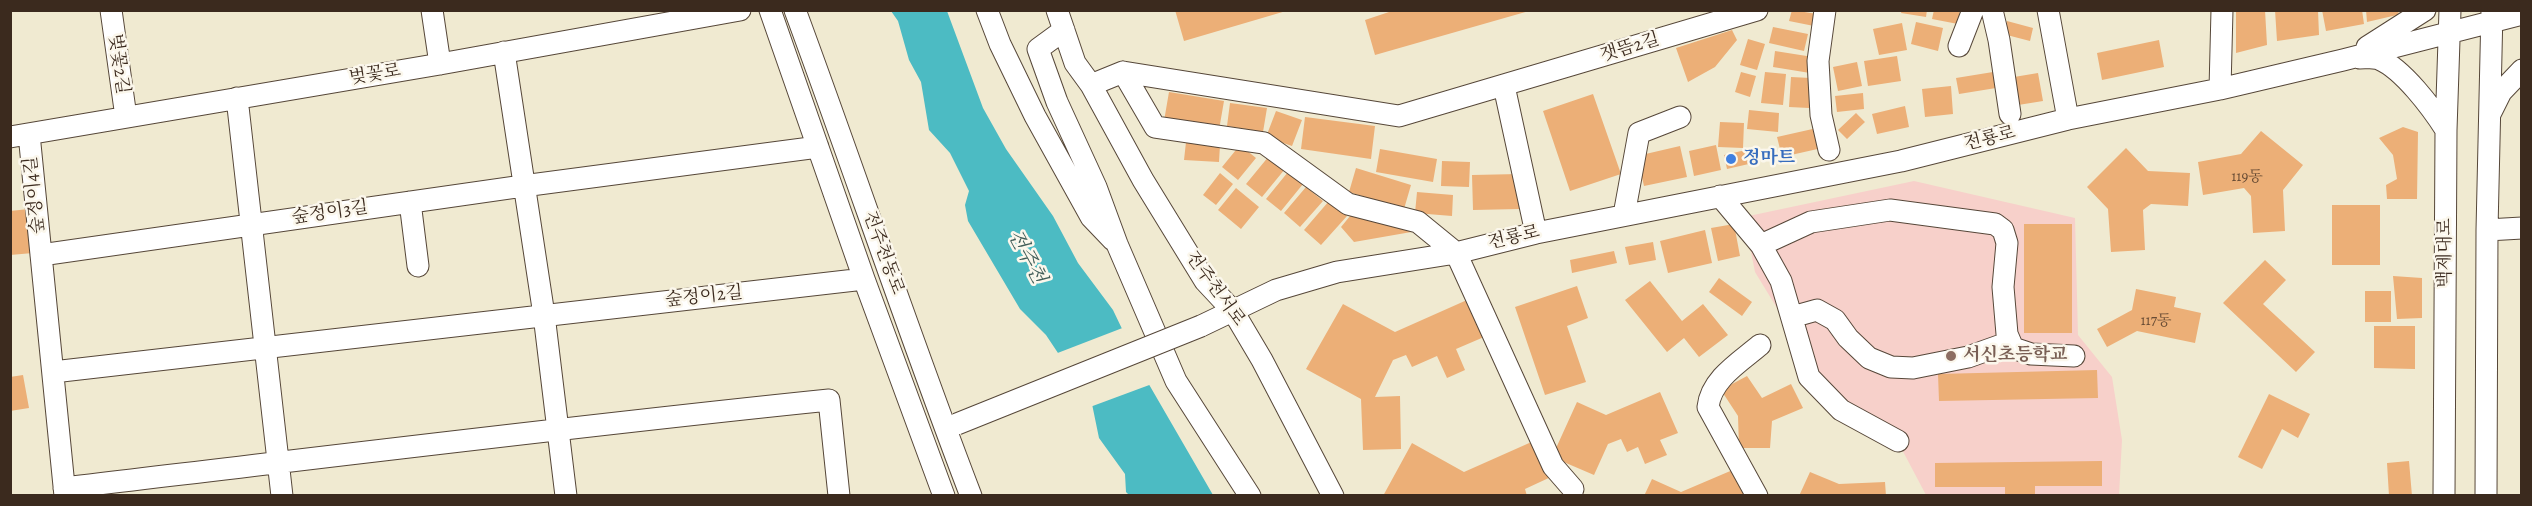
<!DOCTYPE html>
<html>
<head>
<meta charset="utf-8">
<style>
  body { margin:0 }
  #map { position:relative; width:2532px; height:506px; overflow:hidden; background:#f0ead1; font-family:Alegreya,serif }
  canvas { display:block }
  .frame { position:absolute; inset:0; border:12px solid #3b2a1e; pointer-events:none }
</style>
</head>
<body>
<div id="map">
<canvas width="2532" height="506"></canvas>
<div class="frame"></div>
</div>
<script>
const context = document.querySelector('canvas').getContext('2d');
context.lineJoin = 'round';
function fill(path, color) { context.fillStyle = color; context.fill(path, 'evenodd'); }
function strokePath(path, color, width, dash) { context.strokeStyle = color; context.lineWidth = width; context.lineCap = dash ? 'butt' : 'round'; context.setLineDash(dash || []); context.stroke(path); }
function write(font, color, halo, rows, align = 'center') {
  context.font = font + ' Alegreya,"Noto Serif KR",serif'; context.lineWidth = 5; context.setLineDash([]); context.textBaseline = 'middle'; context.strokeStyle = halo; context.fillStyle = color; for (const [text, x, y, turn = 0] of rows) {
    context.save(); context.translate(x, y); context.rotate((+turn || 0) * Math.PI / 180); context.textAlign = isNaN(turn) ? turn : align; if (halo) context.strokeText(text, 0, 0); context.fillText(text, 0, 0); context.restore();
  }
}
fill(new Path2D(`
  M1914 181 2075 218 2078 335 2112 377 2122 440 2119 495H1926L1898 442 1847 423 1755 272 1744 217Z`), '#f7d0ca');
fill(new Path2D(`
  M891 11H947L983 108 1006 149 1053 216 1078 263 1113 310 1147 381 1213 495 1130 496 1126 492 1125 474 1099 438 1092 404 1046 335 1020 309 968 221 965 205 969 191 950 153 929 130 921 82 909 60 898 21Z`), '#4cbbc3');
fill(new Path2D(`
  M1125 327 1152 384 1090 407 1055 354Z`), '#f0ead1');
fill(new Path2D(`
  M1175 10H1286V11L1184 41Z
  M1395 10H1529V11L1375 55 1365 20Z
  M1792 10 1817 14 1814 26 1789 21Z
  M1902 10H1927L1926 17 1901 13Z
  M1934 10H1960L1958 24 1932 19Z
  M2236 10H2265L2267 45 2236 53Z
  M2275 10H2318L2319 35 2277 41Z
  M2322 10H2362L2364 24 2326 31Z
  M2366 10H2400L2397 15 2367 22Z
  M2007 21 2033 28 2030 41 2003 34Z
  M1916 22 1943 28 1938 51 1911 44Z
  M1902 23 1907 50 1879 55 1873 29Z
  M1773 27 1808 34 1804 51 1769 43Z
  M1732 30 1737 40 1715 67 1688 82 1676 48Z
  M1748 39 1765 44 1757 70 1740 65Z
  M2159 40 2164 67 2102 80 2097 53Z
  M1775 51 1813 57 1810 73 1773 67Z
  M1897 56 1901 81 1868 86 1864 61Z
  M1857 62 1862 86 1838 91 1833 67Z
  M1741 72 1756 76 1750 97 1735 92Z
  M1765 72 1786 74 1783 105 1761 103Z
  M1993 72 1996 88 1959 94 1956 78Z
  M2038 73 2043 101 2012 106 2008 78Z
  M1791 77 1811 78 1809 108 1789 107Z
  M1951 86 1953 114 1925 117 1922 89Z
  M1169 92 1224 101 1219 130 1164 121Z
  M1863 93 1864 109 1837 112 1835 96Z
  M1593 94 1621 174 1570 191 1543 111Z
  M1230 103 1267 108 1263 132 1227 126Z
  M1905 106 1909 127 1877 134 1872 114Z
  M1749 110 1779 113 1778 132 1747 129Z
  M1276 111 1302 120 1292 146 1266 137Z
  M1856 113 1865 122 1847 139 1838 130Z
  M1305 117 1375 126 1371 159 1301 149Z
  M1720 122 1744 123 1743 148 1718 147Z
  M2403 127 2418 132 2417 199H2387L2386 185 2397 179 2393 155 2379 138Z
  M1817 128 1822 148 1782 157 1777 137Z
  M2261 131 2303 165 2283 190 2285 231 2253 233 2251 196 2244 188 2203 195 2198 162 2241 154Z
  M1186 142 1220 145 1219 162 1184 160Z
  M1240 145 1256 158 1238 180 1222 167Z
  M1716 145 1721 170 1694 176 1689 151Z
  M1680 146 1687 177 1644 186 1637 156Z
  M2126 148 2148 171 2190 173 2188 206 2151 204 2143 210 2145 250 2111 252 2108 209 2087 187Z
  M1380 149 1437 159 1433 182 1376 172Z
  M1750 149 1753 163 1727 169 1724 155Z
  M1269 156 1285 169 1262 197 1246 184Z
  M1442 161 1470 162 1469 187 1441 186Z
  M1356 168 1411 185 1404 209 1349 192Z
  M1288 172 1303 184 1281 211 1266 199Z
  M1220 173 1233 184 1216 205 1203 195Z
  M1519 174 1520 209 1473 210 1472 175Z
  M1306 187 1323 201 1300 227 1284 213Z
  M1236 188 1259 207 1241 229 1218 210Z
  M1417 192 1453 195 1452 216 1415 213Z
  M1329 201 1347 216 1321 245 1304 230Z
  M2332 205H2380V265H2332Z
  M29 209 33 253 10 255V211Z
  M1355 210 1417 231 1354 242 1341 227Z
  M1734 224 1740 256 1718 261 1711 228Z
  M2024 224H2072V333H2024Z
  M1705 230 1712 263 1668 273 1660 241Z
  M1653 242 1656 260 1629 265 1625 247Z
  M1614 251 1617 263 1572 273 1570 260Z
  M2265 260 2286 280 2263 304 2315 352 2296 372 2223 303Z
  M2393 276 2422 278V318L2397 319Z
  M1719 278 1752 302 1742 316 1709 292Z
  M1650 281 1682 321 1703 304 1728 335 1699 357 1684 338 1667 352 1625 300Z
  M1577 286 1588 318 1567 326 1586 382 1545 395 1515 307Z
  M2136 289 2176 297 2174 307 2201 313 2195 343 2137 331 2107 347 2097 329 2132 310Z
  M2365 291H2391V322H2365Z
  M1467 300 1484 337 1456 349 1465 370 1447 378 1437 356 1412 367 1406 355 1393 360 1375 397 1400 396 1401 449 1363 450 1361 399 1306 369 1343 304 1395 332Z
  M2374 326H2415V369L2374 368Z
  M2097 370 2098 398 1939 401 1938 374Z
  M23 375 29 408 10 411V377Z
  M1747 376 1762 398 1791 384 1803 408 1772 421 1770 448H1739L1738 416 1721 390Z
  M1660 392 1678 433 1660 440 1667 455 1645 464 1638 447 1627 452 1621 439 1608 444 1594 475 1552 457 1577 402 1606 415Z
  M2269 394 2310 414 2298 438 2282 429 2262 469 2238 457Z
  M1536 440 1553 476 1525 489 1527 496H1383L1412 443 1464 472Z
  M2102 461V486H2035V496H2005V487H1935V463Z
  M2409 461 2412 496H2389L2387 463Z
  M1735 469 1746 496H1644L1652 479 1681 492Z
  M1810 472 1839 484 1885 482 1886 496H1799Z`), '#ecaf77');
const minor = new Path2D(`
  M111 10 126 117
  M432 10 440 64
  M770 10 864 279 944 496
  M795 10C855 172 909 335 971 496
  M987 10 1000 44 1035 116 1091 217 1113 240
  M1057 10 1075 63 1091 85 1143 180 1205 281 1233 311 1262 360 1333 496
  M1825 10 1818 61 1821 115 1829 150
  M1992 10 1999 40 2010 114
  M2048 10 2068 119
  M1064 30 1038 49 1057 102 1096 187 1117 244 1176 381 1250 496
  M1959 46 1973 10
  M2367 47 2425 10
  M504 52 544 315 566 496
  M2360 58C2366 58 2374 57 2379 59 2403 69 2432 108 2446 130
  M1123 72 1155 127 1264 143 1348 204 1418 222 1456 253 1553 466 1573 489
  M1091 85 1123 72 1399 116 1757 10
  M1504 86 1536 233
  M2220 89 2222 10
  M237 98 282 496
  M2490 114 2501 92 2522 70
  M29 134 65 496
  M10 137 440 64 740 10
  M1720 196 1761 245 1781 281 1809 377 1841 410 1898 441
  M410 202 418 266
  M1624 215 1639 133 1680 117
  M2487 230 2522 228
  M1761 245 1811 222 1890 210 1995 224 2003 230 2007 243 2003 287 2007 334 2013 348 2031 354 2074 356
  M41 255 523 186 818 147
  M1792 317 1817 310 1835 320 1848 338 1869 358 1891 367 1913 368 1968 357 2010 342
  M1201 326 1276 290 1337 272 1456 253 1536 233 1901 161 2068 119 2220 89 2343 60 2522 14
  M53 372 864 279
  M64 488C319 458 574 426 829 400L839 496
  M1757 496 1708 407C1711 379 1740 362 1760 345
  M2444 496 2446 130 2450 10
  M2486 496 2487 230 2492 10`);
strokePath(minor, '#564739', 23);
strokePath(minor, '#fff', 21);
const minorBridge = new Path2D(`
  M957 424 1201 326`);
strokePath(minorBridge, '#564739', 23, []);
strokePath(minorBridge, '#fff', 21);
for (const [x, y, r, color] of [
  [1731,159,6,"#3f7fe0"],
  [1951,356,6,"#8d6e63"]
]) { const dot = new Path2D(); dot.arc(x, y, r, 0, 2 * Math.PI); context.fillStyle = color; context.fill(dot); strokePath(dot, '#fbf7ec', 2); }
write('15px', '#674b34', null, [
  ["119동",2247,177],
  ["117동",2156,321]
]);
write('18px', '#3b2a1e', '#fbf7ec', [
  ["잿뜸2길",1630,48,-17],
  ["벚꽃2길",118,64,82],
  ["벚꽃로",375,75,-9],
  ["전룡로",1990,139,-14],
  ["숲정이4길",35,195,-96],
  ["숲정이3길",330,213,-8],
  ["전룡로",1514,238,-13],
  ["전주천동로",883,253,70],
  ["백제대로",2446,253,-90],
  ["전주천서로",1215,289,54],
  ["숲정이2길",704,297,-6]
]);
write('bold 18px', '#366cbe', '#fbf7ec', [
  ["정마트",1743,159]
], 'left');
write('bold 18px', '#785e54', '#fbf7ec', [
  ["서신초등학교",1963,356]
], 'left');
write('italic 20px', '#415d58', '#fbf7ec', [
  ["전주천",1026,257,62]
]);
</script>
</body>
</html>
